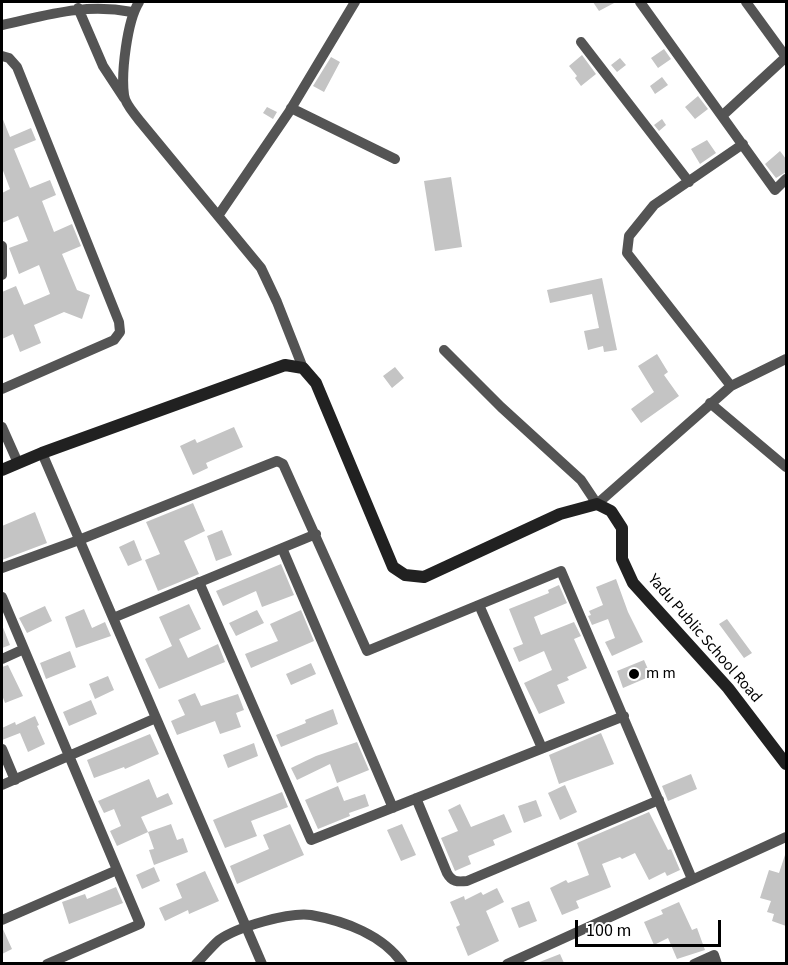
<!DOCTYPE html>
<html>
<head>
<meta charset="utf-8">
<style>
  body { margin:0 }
  #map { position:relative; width:788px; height:965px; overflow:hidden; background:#fff; font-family:"Source Sans 3",sans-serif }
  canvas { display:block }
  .frame { position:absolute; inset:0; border:3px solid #000; pointer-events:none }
  .scale { position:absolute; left:575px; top:920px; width:146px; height:27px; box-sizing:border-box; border:3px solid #000; border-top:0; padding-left:8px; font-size:18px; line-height:21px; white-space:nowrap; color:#000; -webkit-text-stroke:4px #fff; paint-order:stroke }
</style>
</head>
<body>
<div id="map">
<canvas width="788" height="965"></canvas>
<div class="frame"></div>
<div class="scale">100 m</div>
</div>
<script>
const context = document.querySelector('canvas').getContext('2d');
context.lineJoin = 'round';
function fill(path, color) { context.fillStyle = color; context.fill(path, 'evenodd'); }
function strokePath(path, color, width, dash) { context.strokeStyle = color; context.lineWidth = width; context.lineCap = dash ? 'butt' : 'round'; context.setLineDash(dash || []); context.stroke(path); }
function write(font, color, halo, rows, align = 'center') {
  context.font = font + ' "Source Sans 3",sans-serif'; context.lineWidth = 4.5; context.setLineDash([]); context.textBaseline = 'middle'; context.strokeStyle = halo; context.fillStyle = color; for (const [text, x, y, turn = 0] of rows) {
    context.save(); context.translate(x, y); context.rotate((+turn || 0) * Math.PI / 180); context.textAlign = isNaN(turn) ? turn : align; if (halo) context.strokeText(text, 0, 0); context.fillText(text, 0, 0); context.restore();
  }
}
fill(new Path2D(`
  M593 2H616L599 11Z
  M664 49 671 59 658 68 651 58Z
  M582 55 596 74 581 86 575 78 577 76 569 66Z
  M331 57 340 62 324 92 313 86Z
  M620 58 626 65 617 72 611 65Z
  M662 77 668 85 655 94 650 86Z
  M698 96 708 109 695 119 685 107Z
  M267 107 277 112 273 119 263 113Z
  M2 117 10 137 31 128 36 140 14 149 30 188 50 180 56 195 42 201 54 232 72 224 81 246 62 254 77 290 90 295 82 319 64 312 34 325 41 343 20 352 13 334 2 339V292L16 286 24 305 50 294 39 265 19 274 9 248 28 241 18 216 2 223V193L10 189 2 168Z
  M662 119 666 125 659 131 654 125Z
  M707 140 716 153 700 164 691 149Z
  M780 151 786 159V172L776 178 765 164Z
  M451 177 462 247 435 251 424 181Z
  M602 278 617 350 604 352 603 346 588 350 584 331 599 328 592 294 550 303 547 290Z
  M657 354 668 372 664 375 679 396 641 423 631 409 654 392 638 366Z
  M395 367 404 378 392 388 383 376Z
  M234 427 243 447 206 463 208 468 193 475 180 446 195 439 197 443Z
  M193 503 205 531 184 541 199 574 158 591 145 560 160 554 146 522Z
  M35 512 47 543 2 560V526Z
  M222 530 232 555 216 561 207 536Z
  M134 540 142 560 128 566 119 547Z
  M281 564 294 595 262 607 256 591 223 606 216 591Z
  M616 579 628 612 643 642 612 656 605 642 615 638 608 619 592 625 588 616 591 615 589 611 603 605 596 587Z
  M559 585 567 603 534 617 541 635 574 622 581 636 574 639 587 668 567 677 569 680 557 685 565 703 539 714 524 683 552 670 544 651 519 662 513 648 523 644 509 609 549 593 548 590Z
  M189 604 201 629 179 639 188 658 218 644 225 662 159 689 145 659 172 646 159 617Z
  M45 606 52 621 27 633 19 618Z
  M84 609 92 628 105 622 111 636 76 648 65 617Z
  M257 610 264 623 236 636 229 623Z
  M301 610 314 641 251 668 245 654 278 641 270 624Z
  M727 619 752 653 744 658 719 624Z
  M2 625 10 645 2 648Z
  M70 651 76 667 46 679 40 663Z
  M644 660 651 676 623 688 617 671Z
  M311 663 316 674 291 685 286 674Z
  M8 665 23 696 5 703 2 695V667Z
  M108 676 114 690 95 699 89 684Z
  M195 693 201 706 238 694 244 710 236 713 241 727 220 734 215 721 177 735 171 721 185 715 178 700Z
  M91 700 97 714 69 726 63 712Z
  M333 709 338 724 281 747 276 735 306 723 305 720Z
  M35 716 39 725 37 726 45 744 28 752 20 733 2 740V728L15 722 16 725Z
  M601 733 614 764 559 784 549 755Z
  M150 734 159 754 125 769 124 767 94 778 87 760Z
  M357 742 369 770 337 783 330 764 297 780 291 768 316 756Z
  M254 743 258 756 228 768 223 755Z
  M691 774 697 789 668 801 662 786Z
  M149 779 157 798 168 793 173 804 141 817 148 832 117 846 110 831 121 826 114 809 104 813 98 801Z
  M565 785 577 812 560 820 548 793Z
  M338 786 344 801 365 794 369 806 349 813 350 816 318 829 305 800Z
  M282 792 288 807 251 821 257 836 225 848 213 820Z
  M536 800 542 816 524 823 518 806Z
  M460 804 471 827 504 814 512 832 493 840 495 845 468 856 471 864 455 871 441 838 458 831 448 810Z
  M649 812 668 850 671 849 680 870 667 876 665 872 649 880 635 853 622 859 620 857 602 864 611 887 576 901 579 908 562 915 550 888 566 880 568 883 589 875 577 843Z
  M171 824 177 840 183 838 188 852 154 865 149 850 154 849 148 832Z
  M290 824 304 855 237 884 230 866 269 849 263 835Z
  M402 824 416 855 401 861 387 830Z
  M785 855H786V926L772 921 774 914 767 912 771 901 760 898 769 870 779 873Z
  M154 867 160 881 142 889 136 875Z
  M205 871 219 901 189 914 188 910 165 921 159 908 182 898 176 884Z
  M116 887 123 903 69 924 62 902 85 894 87 899Z
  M497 888 504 902 486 911 499 941 468 956 456 927 460 925 450 902 464 896 465 900 481 892 483 895Z
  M529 901 537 921 519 928 511 908Z
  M679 902 692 930 697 928 705 950 677 959 668 938 654 945 644 922 663 914 661 910Z
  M2 927 12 949 2 954Z
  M560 954 564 963H537Z`), '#c4c4c4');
strokePath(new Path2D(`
  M139 2C127 21 121 73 124 95 125 104 134 113 139 120L261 268 277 302 303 368
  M640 2 775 190 786 179
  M746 2 786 57
  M78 8 103 66 124 98
  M2 25C48 15 84 3 132 12
  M581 42 689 182
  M2 56 9 58 17 67 119 322 120 332 114 340 2 389
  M291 108 395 159
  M723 115 786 57
  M218 216 289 112 355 2
  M2 246V275
  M444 350 501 407 581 480 597 504 731 386 786 359
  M731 386 627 253 629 236 654 205 743 144
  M710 403 786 467
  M2 427 18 463
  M42 453 262 964
  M282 548 393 808
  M2 568 79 540 277 461 283 464 367 651 561 571 692 879
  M199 582 311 840 624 716
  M2 597 140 924 47 964
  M479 605 542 748
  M113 618 316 534
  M2 659 24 649
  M2 749 15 780
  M2 785 156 718
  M416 798 447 873C452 882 457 882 467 881L659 800
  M2 920 117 870
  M196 964C204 956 211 947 219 940 237 927 289 912 311 915 345 921 383 935 403 964
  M507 964 786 837
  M694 964 714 955 717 964`), '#545454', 10);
strokePath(new Path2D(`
  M2 470 42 453 285 365 303 368 316 383 393 567 405 575 424 577 560 514 597 504 611 511 622 528V559L633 583 728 688 786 764`), '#212121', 12);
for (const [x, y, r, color] of [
  [634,674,6,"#000"]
]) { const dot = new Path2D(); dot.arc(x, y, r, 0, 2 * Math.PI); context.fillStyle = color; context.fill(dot); strokePath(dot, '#fff', 2); }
write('16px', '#000', '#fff', [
  ["Yadu Public School Road",704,639,49]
]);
write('16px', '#000', '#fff', [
  ["m m",646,674]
], 'left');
</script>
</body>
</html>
